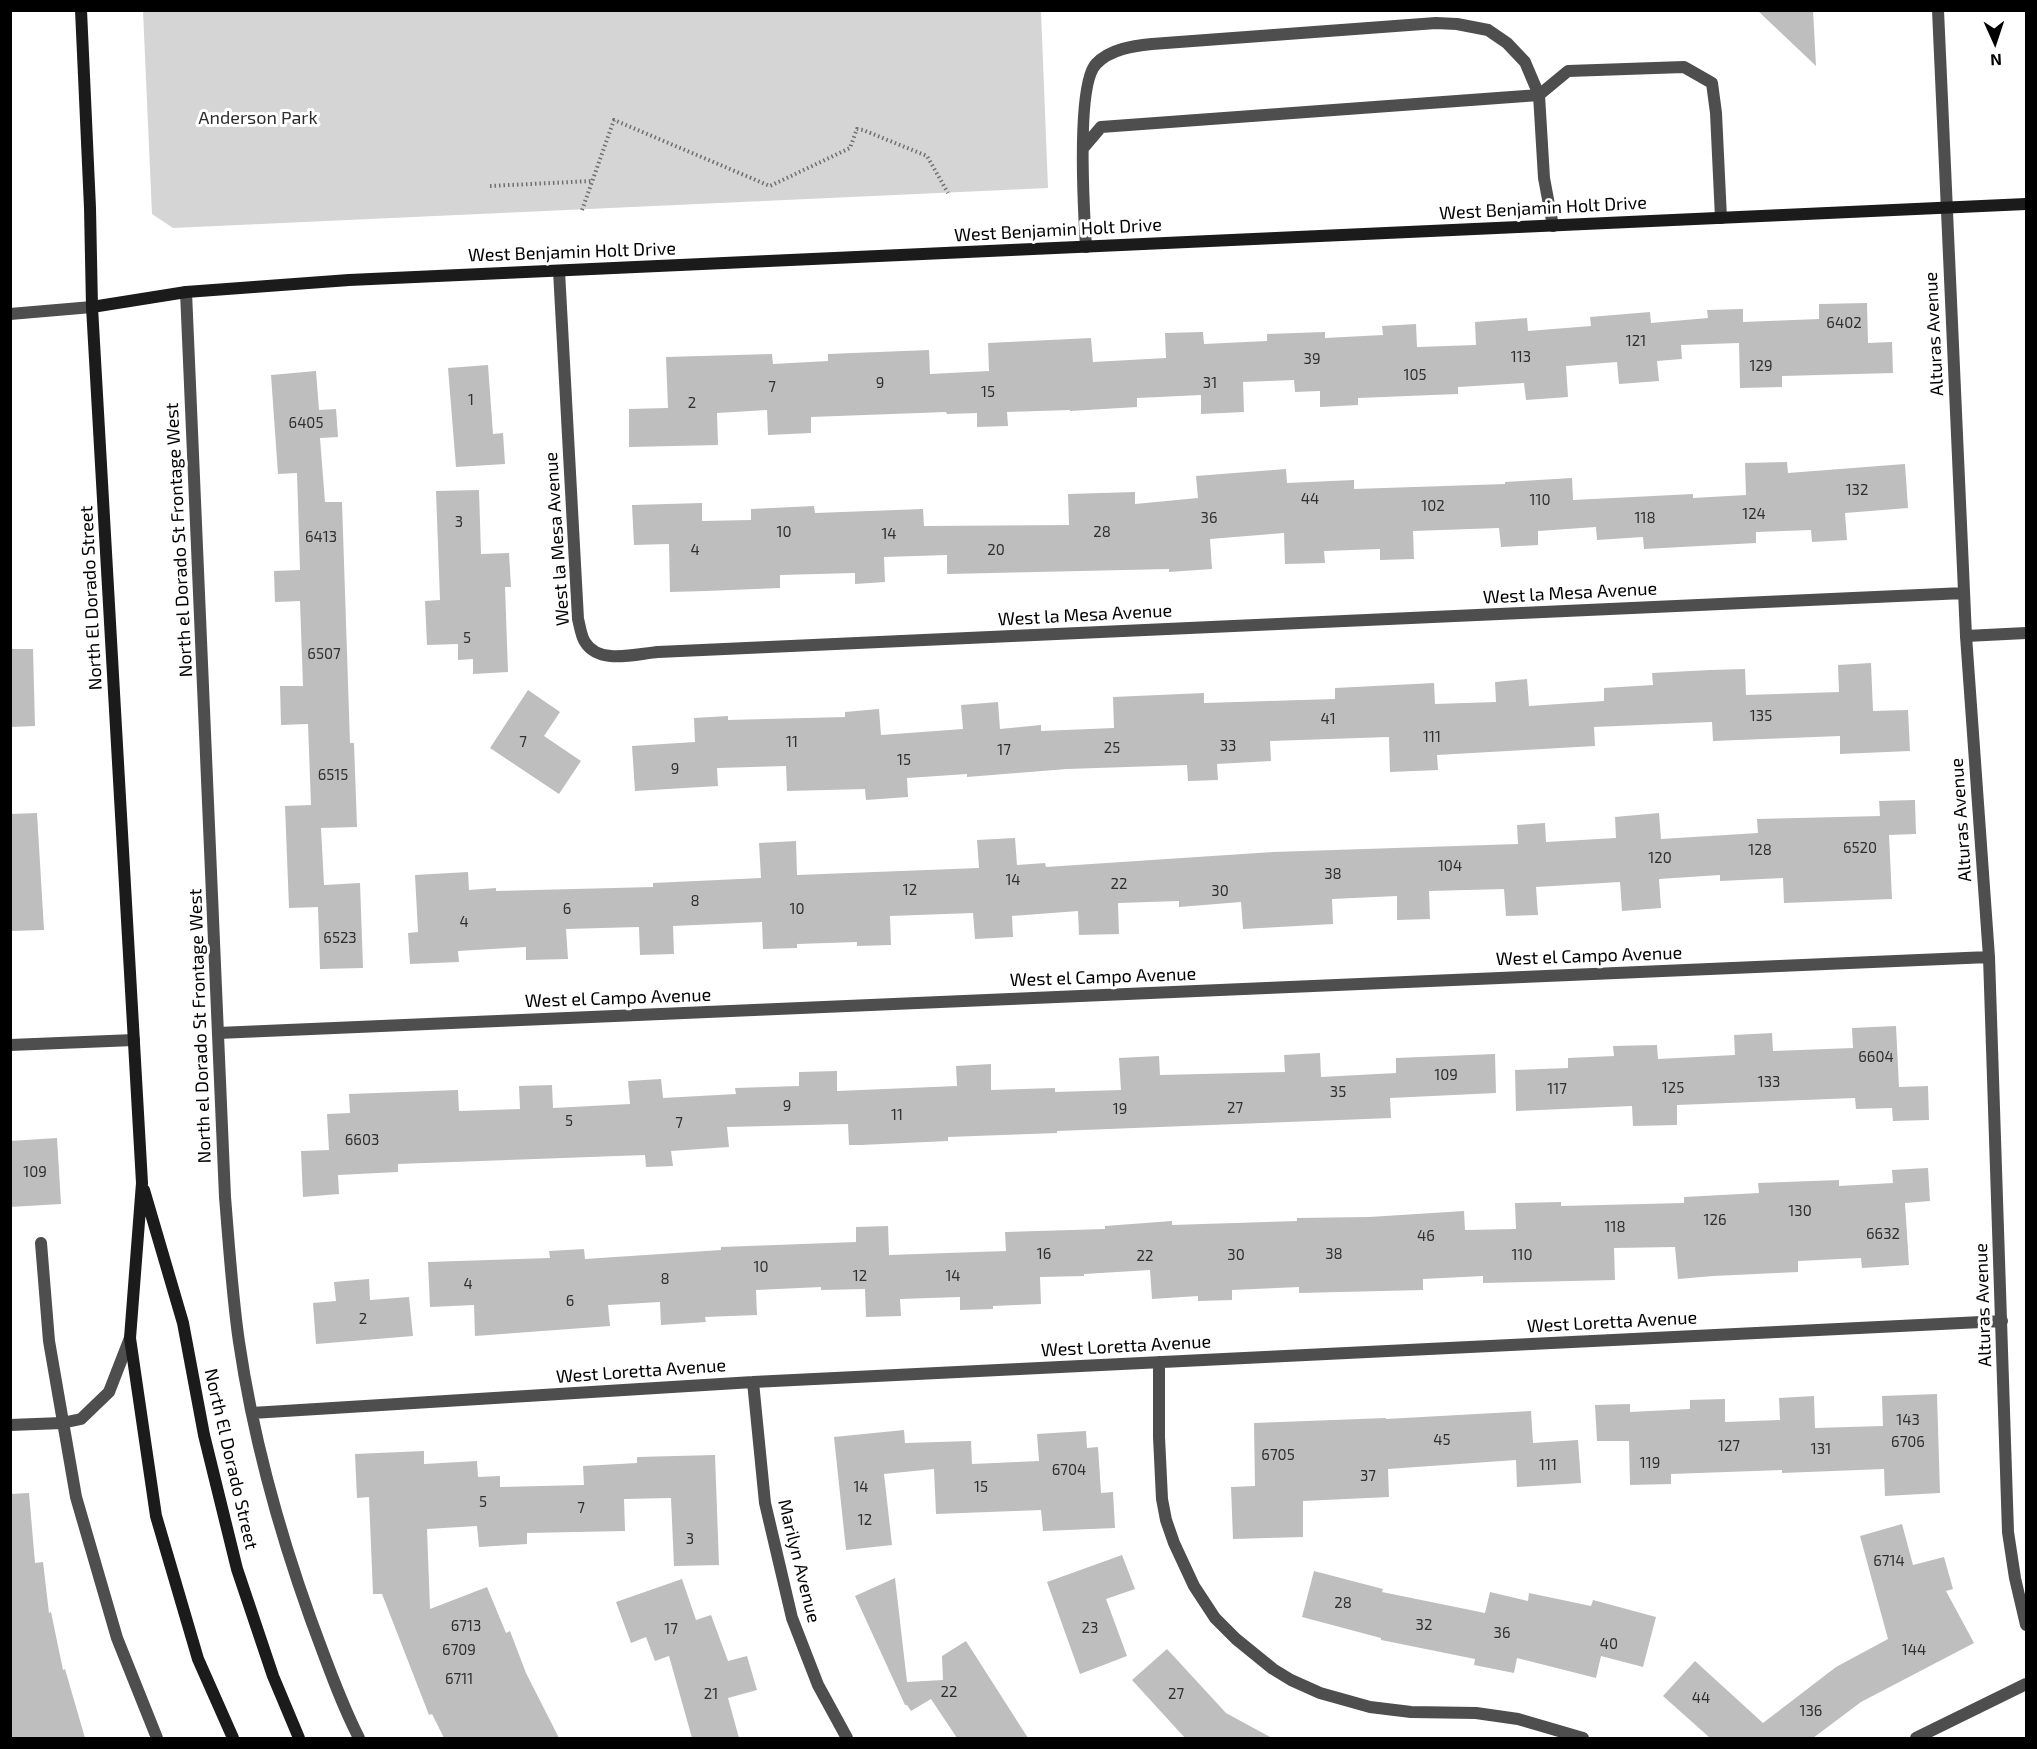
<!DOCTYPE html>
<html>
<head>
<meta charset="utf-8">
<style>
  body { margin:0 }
  #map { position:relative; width:2037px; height:1749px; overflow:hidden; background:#fff; font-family:"Exo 2",sans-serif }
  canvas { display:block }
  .frame { position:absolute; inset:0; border:12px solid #000; pointer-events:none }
  .north { position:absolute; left:1965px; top:12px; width:60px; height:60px; -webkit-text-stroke:4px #fff; paint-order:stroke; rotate:177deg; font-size:16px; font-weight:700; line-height:24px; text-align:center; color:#000 }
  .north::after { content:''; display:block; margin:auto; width:21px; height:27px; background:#000; clip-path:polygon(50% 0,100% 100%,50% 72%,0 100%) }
</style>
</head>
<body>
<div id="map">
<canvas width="2037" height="1749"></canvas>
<div class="frame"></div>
<div class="north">N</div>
</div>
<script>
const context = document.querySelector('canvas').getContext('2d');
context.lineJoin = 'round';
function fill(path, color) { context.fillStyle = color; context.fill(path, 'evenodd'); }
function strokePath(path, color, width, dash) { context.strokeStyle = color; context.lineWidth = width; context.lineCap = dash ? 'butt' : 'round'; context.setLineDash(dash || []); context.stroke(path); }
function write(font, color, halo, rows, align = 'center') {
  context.font = font + ' "Exo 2",sans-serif'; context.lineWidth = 6; context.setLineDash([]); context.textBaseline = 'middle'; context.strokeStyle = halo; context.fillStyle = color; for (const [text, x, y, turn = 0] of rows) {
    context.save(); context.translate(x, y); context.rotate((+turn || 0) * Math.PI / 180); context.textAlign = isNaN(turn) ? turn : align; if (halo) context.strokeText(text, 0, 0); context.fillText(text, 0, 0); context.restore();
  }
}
fill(new Path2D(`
  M143 11H1041L1048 188 173 228 152 214Z`), '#d5d5d5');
fill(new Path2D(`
  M1757 10H1813L1816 66Z
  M1867 303 1868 343 1892 342 1893 373 1782 376V387L1740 388 1739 343 1681 345 1682 359 1657 361 1659 381 1619 384 1617 362 1566 366 1568 397 1526 400 1524 383 1458 387V394L1358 398V405L1320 407V391L1295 392 1294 380 1243 382 1244 412 1201 414V395L1137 398V407L1070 411V410L1007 412 1008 426 977 427V413L947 414 946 412 811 417V433L768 435 767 410 717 413 718 445 629 447V409L668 408 666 357 772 354 773 364 828 361V354L929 350 930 374 989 371 988 343 1091 338 1093 362 1166 358 1165 333 1203 332 1204 344 1267 341V334L1325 332V338L1383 335 1382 326 1416 324 1417 347 1476 345 1475 322 1527 318 1528 331 1591 326 1590 317 1650 312 1651 323 1708 318 1707 310 1743 309V322L1819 319V304Z
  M488 365 493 434 503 433 505 464 456 467 448 368Z
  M316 371 319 410 336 409 338 437 320 438 325 502H342L350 743H354L357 827 321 828 324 885 360 883 363 968 320 969 318 907 289 908 285 806 311 805 308 724 281 725 280 686H303L300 601 275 602 274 571 300 570 297 473 278 474 271 375Z
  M1787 462 1788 473 1905 464 1908 508 1845 513 1847 540 1812 542 1811 530 1756 532V543L1644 549 1643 537 1597 540 1596 527 1538 531V545L1501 547 1499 528 1413 531 1414 559 1380 560V549L1324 551 1325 563 1285 564 1284 533 1210 539 1212 569 1169 572V569L947 574V555L884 557 885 582 855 584V573L780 575V588L706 591 670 592 669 544 634 545 632 505 702 503V521L751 520V509L814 506 815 513 923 509 924 526 1069 525 1068 494 1135 492V504L1198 498 1196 476 1286 469 1287 483 1354 480V489L1505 484V482L1572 478 1573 500 1693 494V498L1746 495 1745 463Z
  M479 490 481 554 509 553 511 587H505L508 672 473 674V659L458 660V644L427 645 425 601 440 600 436 491Z
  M10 649H33L35 726 10 727Z
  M1871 663 1873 711 1908 710 1910 751 1840 754V736L1713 741 1712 722 1594 727 1595 746 1437 755 1438 770 1390 772 1389 737 1270 741 1271 761 1217 764 1218 780 1188 781 1187 765 1067 769 967 777V774L907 778 908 797 866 800 865 789 787 791 786 766 717 768 718 786 635 791 632 746 695 742 694 718 728 716V720L845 717V712L879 709 881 735 963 729 961 705 998 702 1000 729 1041 725V731L1114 728 1113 697 1204 693V703L1335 699V688L1434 683 1435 704 1496 702 1495 682 1527 679 1529 706 1604 701V688L1653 685 1652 673 1710 670 1745 669 1746 695 1839 692 1838 665Z
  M528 690 560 712 544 736 581 761 559 794 490 748Z
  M1915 800 1916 834 1889 835 1892 899 1784 903 1783 878 1720 881V875L1659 879 1661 908 1622 911 1620 882 1536 887 1538 915 1506 916 1504 889 1429 891 1430 919 1397 920V896L1332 899 1333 924 1243 929 1241 902 1179 907V901L1118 903 1119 934 1079 935 1078 911 1012 916 1013 937 975 939 973 913 890 916 891 945 857 946V942L797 944V948L763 949 762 922 673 926 674 954 640 955 639 927 566 929 568 959 526 960V947L458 951 459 962 410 964 408 933 418 932 415 875 468 872 469 890 496 888V891L653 887V883L761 878 759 843 796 841 797 875 979 868 977 840 1015 838 1017 865 1045 863 1046 867 1273 852 1518 844 1517 825 1545 823 1546 842 1616 838 1615 817 1659 813 1661 839 1758 833 1757 819 1880 816 1879 801Z
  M37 813 44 930 10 931V814Z
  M1896 1026 1899 1087 1928 1086 1929 1120 1893 1121 1892 1108 1856 1109 1855 1098 1677 1105V1125L1633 1126 1632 1106 1516 1111 1515 1070 1568 1068V1058L1614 1056 1613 1046 1657 1045 1658 1059 1735 1055 1734 1035 1772 1033 1773 1051 1853 1048 1852 1028Z
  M1320 1053 1321 1077 1396 1073V1058L1495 1054 1496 1093 1390 1098 1391 1118 1057 1131V1133L948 1137V1141L861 1145H849L848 1124 727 1127 729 1147 671 1151 673 1166 646 1167 645 1155 398 1164V1172L338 1175 339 1194 303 1197 301 1151 329 1150 327 1114 350 1113 349 1094 458 1090 459 1111 520 1109 519 1086 552 1085 553 1108 630 1104 628 1081 661 1079 663 1098 736 1094 735 1088 799 1086V1072L837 1071V1091L957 1086 956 1066 991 1064V1090L1055 1088V1092L1121 1090 1119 1058 1159 1056 1160 1075 1285 1072 1284 1055Z
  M57 1138 61 1204 10 1207V1141Z
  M1928 1168 1930 1201 1905 1203 1909 1265 1862 1268 1861 1258 1798 1261V1272L1713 1276 1678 1279 1675 1247 1614 1248 1615 1280 1483 1283V1276L1423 1279V1290L1299 1293V1287L1232 1290V1300L1198 1301V1296L1152 1299 1150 1270 1084 1274V1276L1040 1277 1041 1304 993 1306V1309L960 1310V1297L900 1299 901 1316 866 1317 865 1289 821 1290V1287L756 1290 757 1315 705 1317 706 1322 661 1325 660 1302 608 1305 610 1326 475 1336 474 1305 430 1307 428 1262 550 1258 549 1251 584 1249 585 1259 721 1250V1247L856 1242V1227L888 1226 889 1255 1006 1251 1005 1232 1105 1229V1226L1172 1221V1225L1297 1221V1218L1369 1217 1464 1211 1465 1230 1516 1229 1515 1203 1561 1202V1206L1684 1203V1197L1759 1193 1758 1183 1839 1180V1186L1893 1183 1892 1170Z
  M369 1279 370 1300 409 1297 413 1336 316 1344 313 1303 336 1301 334 1282Z
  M1937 1394 1940 1493 1885 1496 1884 1469 1782 1473V1470L1671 1474V1484L1630 1485 1629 1441H1597L1595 1405 1630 1404V1412L1690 1409V1400L1725 1399V1422L1780 1420 1779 1398 1814 1396 1815 1428 1883 1426 1882 1396Z
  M1531 1411 1533 1443 1578 1440 1581 1483 1517 1487 1516 1460 1388 1469 1389 1497 1303 1501V1537L1233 1539 1231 1487 1255 1486 1254 1423 1386 1418V1419Z
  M904 1430 905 1443 971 1441 972 1464 1039 1461 1037 1434 1086 1431 1087 1448 1098 1447 1101 1493 1113 1492 1115 1528 1043 1531 1041 1510 936 1514 934 1469 884 1474 892 1545 846 1550 834 1437Z
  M424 1451V1464L477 1461 478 1477 500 1476V1487L584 1485 583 1466 637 1463V1457L715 1455 719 1565 674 1566 671 1498 624 1499 625 1531 527 1533V1544L479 1547 477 1526 427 1529 430 1609 487 1587 506 1633 510 1631 526 1673 559 1738H444L432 1714 429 1715 382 1594H373L369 1497 357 1498 355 1454Z
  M29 1493 35 1563 43 1562 49 1613 51 1612 63 1670 65 1669 85 1738H10V1494Z
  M1902 1524 1913 1565 1944 1557 1953 1589 1946 1591 1974 1643 1861 1702 1813 1738H1710L1663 1696 1695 1661 1763 1723 1836 1667 1888 1639 1860 1536Z
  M1122 1555 1135 1589 1106 1599 1127 1656 1080 1674 1047 1582Z
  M1314 1571 1383 1589 1382 1592 1485 1613 1490 1592 1528 1601 1529 1593 1591 1606 1593 1600 1656 1617 1643 1667 1601 1656 1596 1678 1517 1658 1514 1673 1474 1665 1475 1659 1381 1640V1638L1302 1617Z
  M895 1578 907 1682 943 1680 942 1656 966 1641 1028 1738H957L931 1699 911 1711 907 1705H905L855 1596Z
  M682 1579 696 1620 711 1615 728 1661 747 1656 757 1690 728 1698 739 1738H692L669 1656 655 1661 646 1637 631 1643 616 1602Z
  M1167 1649 1226 1713 1272 1738H1185L1132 1680Z`), '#bebebe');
strokePath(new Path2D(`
  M490 186 592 181
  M582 210 614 120 770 186 850 148 857 129 863 130 927 156 948 193`), '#707070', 4, [1.5, 3]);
strokePath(new Path2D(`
  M1084 147 1101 127 1539 95 1568 71 1684 67 1712 83 1716 113 1721 218
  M1086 247C1084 214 1076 85 1096 64 1110 49 1133 46 1152 44L1436 23 1457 24 1488 30 1507 43 1525 62 1539 95 1544 178 1553 226
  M1966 636 2026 633`), '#4e4e4e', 12);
strokePath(new Path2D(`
  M1938 10 1966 636 1989 957 2008 1532 2015 1578 2026 1625
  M559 271 578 619C580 626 581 636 585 642 599 665 635 654 658 652L1964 593
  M186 292 225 1197C229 1245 232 1294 239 1342 253 1437 279 1531 311 1620 326 1660 340 1701 359 1738
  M10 314 92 307
  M218 1033 1989 957
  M10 1045 134 1040
  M41 1243 49 1341 76 1497 117 1638 157 1738
  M1159 1362V1437L1162 1499 1166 1520 1174 1543 1194 1586 1215 1618 1236 1639 1273 1669 1291 1680 1320 1693 1370 1707 1411 1712 1476 1713 1518 1719 1583 1738
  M753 1382 765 1503 792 1618 818 1685 847 1738
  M252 1413 753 1382 2002 1321
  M10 1425 62 1423 81 1419 109 1392 130 1338
  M1916 1738 2026 1684`), '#4e4e4e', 12);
strokePath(new Path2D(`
  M81 10 90 208 92 307 142 1183 130 1338 156 1516 198 1659 233 1738
  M92 307 186 292 349 280 2026 204
  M144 1190 183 1323 204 1435 237 1569 273 1676 299 1738`), '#1b1b1b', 12);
write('15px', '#303030', null, [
  ["6402",1844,323],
  ["121",1636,341],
  ["113",1521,357],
  ["39",1312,359],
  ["129",1761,366],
  ["105",1415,375],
  ["9",880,383],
  ["31",1210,383],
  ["7",772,387],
  ["15",988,392],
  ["1",471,400],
  ["2",692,403],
  ["6405",306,423],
  ["132",1857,490],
  ["44",1310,499],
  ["110",1540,500],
  ["102",1433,506],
  ["124",1754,514],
  ["36",1209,518],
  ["118",1645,518],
  ["3",459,522],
  ["10",784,532],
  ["28",1102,532],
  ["14",889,534],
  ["6413",321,537],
  ["4",695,550],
  ["20",996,550],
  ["5",467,638],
  ["6507",324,654],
  ["135",1761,716],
  ["41",1328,719],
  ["111",1432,737],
  ["7",523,742],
  ["11",792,742],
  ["33",1228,746],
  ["25",1112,748],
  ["17",1004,750],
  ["15",904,760],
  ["9",675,769],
  ["6515",333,775],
  ["6520",1860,848],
  ["128",1760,850],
  ["120",1660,858],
  ["104",1450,866],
  ["38",1333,874],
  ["14",1013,880],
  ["22",1119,884],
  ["12",910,890],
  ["30",1220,891],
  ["8",695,901],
  ["6",567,909],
  ["10",797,909],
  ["4",464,922],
  ["6523",340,938],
  ["6604",1876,1057],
  ["109",1446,1075],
  ["133",1769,1082],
  ["125",1673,1088],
  ["117",1557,1089],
  ["35",1338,1092],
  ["9",787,1106],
  ["27",1235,1108],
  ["19",1120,1109],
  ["11",897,1115],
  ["5",569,1121],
  ["7",679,1123],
  ["6603",362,1140],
  ["109",35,1172],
  ["130",1800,1211],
  ["126",1715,1220],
  ["118",1615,1227],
  ["6632",1883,1234],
  ["46",1426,1236],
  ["16",1044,1254],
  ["38",1334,1254],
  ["30",1236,1255],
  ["110",1522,1255],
  ["22",1145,1256],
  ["10",761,1267],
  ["12",860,1276],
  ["14",953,1276],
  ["8",665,1279],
  ["4",468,1284],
  ["6",570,1301],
  ["2",363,1319],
  ["143",1908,1420],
  ["45",1442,1440],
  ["6706",1908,1442],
  ["127",1729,1446],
  ["131",1821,1449],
  ["6705",1278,1455],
  ["119",1650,1463],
  ["111",1548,1465],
  ["6704",1069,1470],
  ["37",1368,1476],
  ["14",861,1487],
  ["15",981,1487],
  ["5",483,1502],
  ["7",581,1508],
  ["12",865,1520],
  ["3",690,1539],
  ["6714",1889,1561],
  ["28",1343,1603],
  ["32",1424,1625],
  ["6713",466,1626],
  ["23",1090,1628],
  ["17",671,1629],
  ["36",1502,1633],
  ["40",1609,1644],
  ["6709",459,1650],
  ["144",1914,1650],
  ["6711",459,1679],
  ["22",949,1692],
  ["21",711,1694],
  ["27",1176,1694],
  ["44",1701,1698],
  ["136",1811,1711]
]);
write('18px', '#2c2c2c', '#fff', [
  ["Anderson Park",258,118]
]);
write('18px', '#000', '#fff', [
  ["West Benjamin Holt Drive",1543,208,-3],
  ["West Benjamin Holt Drive",1058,230,-3],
  ["West Benjamin Holt Drive",572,252,-2],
  ["Alturas Avenue",1934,334,-93],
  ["West la Mesa Avenue",557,539,-94],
  ["North el Dorado St Frontage West",179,540,-93],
  ["West la Mesa Avenue",1570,593,-3],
  ["North El Dorado Street",91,598,-93],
  ["West la Mesa Avenue",1085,615,-3],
  ["Alturas Avenue",1961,820,-94],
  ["West el Campo Avenue",1589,956,-2],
  ["West el Campo Avenue",1103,977,-2],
  ["West el Campo Avenue",618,998,-2],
  ["North el Dorado St Frontage West",200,1026,-92],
  ["Alturas Avenue",1983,1305,-92],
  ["West Loretta Avenue",1612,1322,-3],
  ["West Loretta Avenue",1126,1346,-3],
  ["West Loretta Avenue",641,1371,-4],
  ["North El Dorado Street",231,1459,77],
  ["Marilyn Avenue",799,1561,76]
]);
</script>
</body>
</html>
